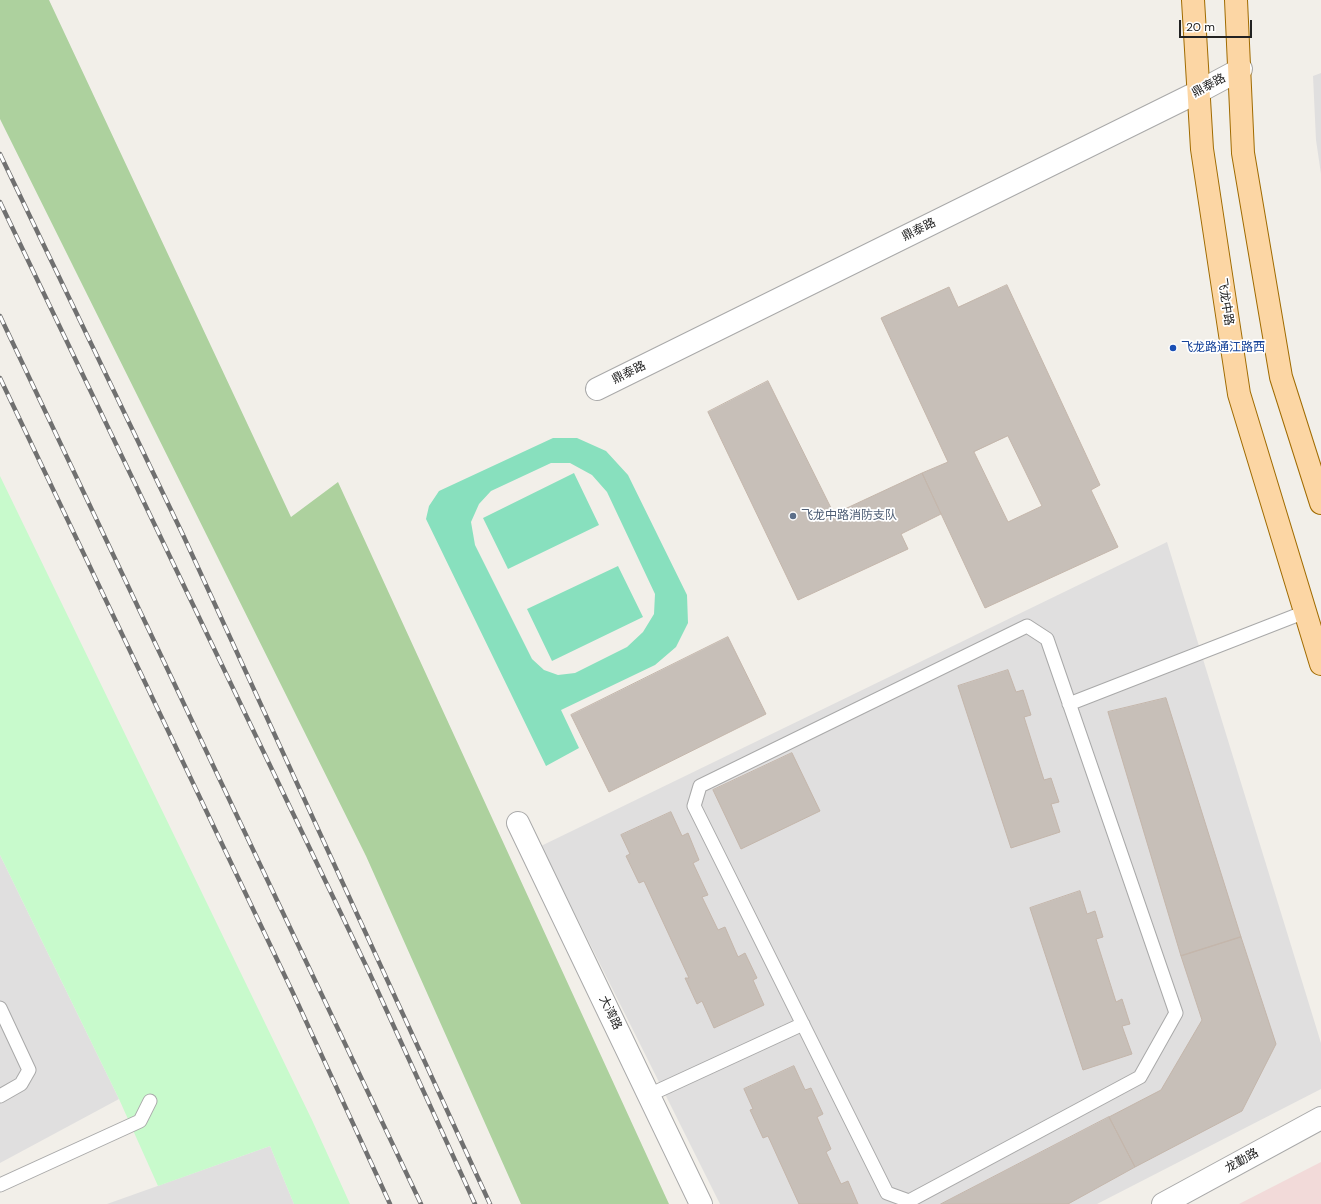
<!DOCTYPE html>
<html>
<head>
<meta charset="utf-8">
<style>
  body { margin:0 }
  #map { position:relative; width:1321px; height:1204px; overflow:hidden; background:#f2efe9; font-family:"DM Sans",sans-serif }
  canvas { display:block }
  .scale { position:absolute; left:1179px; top:20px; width:73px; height:18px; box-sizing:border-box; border:2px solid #222; border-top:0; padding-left:5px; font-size:12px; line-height:14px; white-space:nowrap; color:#222; -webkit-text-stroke:3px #fff; paint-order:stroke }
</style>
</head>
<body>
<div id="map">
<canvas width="1321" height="1204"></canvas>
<div class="scale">20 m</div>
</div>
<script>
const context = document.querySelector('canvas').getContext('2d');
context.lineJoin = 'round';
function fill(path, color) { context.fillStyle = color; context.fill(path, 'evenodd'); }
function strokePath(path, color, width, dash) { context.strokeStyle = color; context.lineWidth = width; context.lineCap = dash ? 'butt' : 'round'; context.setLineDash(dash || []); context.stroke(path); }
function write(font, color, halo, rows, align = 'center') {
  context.font = font + ' "DM Sans","Noto Sans SC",sans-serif'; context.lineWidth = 3.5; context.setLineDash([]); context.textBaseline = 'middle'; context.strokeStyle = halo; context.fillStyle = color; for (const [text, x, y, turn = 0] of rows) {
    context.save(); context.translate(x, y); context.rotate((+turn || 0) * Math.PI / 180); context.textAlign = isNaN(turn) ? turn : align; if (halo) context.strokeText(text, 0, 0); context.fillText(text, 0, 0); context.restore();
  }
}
fill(new Path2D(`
  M1321 73V174L1316 140 1313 76Z
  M1167 542 1321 1043V1089L1097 1204H720L541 846Z
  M0 855 119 1099 0 1163Z
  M270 1146 294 1204H107Z`), '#e0dfdf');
fill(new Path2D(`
  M1321 1162V1204H1239Z`), '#f2dad9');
fill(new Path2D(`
  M0 0H49L291 517 338 482 669 1204H521L366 856 0 119Z`), '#add19e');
fill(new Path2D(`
  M0 476 312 1120 350 1204H294L270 1146 158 1186 119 1099 0 855Z`), '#c8facc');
fill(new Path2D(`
  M553 438H577L606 451 628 475 687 595 688 623 676 647 655 665 561 710 579 748 546 766 426 519 429 506 439 491ZM551 463H570L592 475 607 492 655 594 654 614 643 632 627 647 575 673 558 675 544 670 532 659 475 545 471 522 479 504 491 491Z
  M574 473 599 525 508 569 483 518Z
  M618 566 643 617 552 661 527 609Z`), '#88e0be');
const building = new Path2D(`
  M1007 285 1100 485 1091 490 1118 547 985 608 922 473 948 462 881 318 949 287 958 307ZM1008 436 1042 506 1008 522 974 452Z
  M768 381 834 514 922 473 941 514 901 534 908 549 798 600 708 412Z
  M728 637 766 714 609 792 571 715Z
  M1008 670 1016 692 1023 690 1031 715 1024 717 1044 780 1051 778 1059 802 1051 804 1060 832 1011 848 958 686Z
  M1166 698 1241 937 1181 956 1108 712Z
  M792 753 820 811 741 849 713 790Z
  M671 812 682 836 688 833 699 860 693 863 708 895 702 897 718 930 725 927 738 957 745 953 757 978 753 980 764 1005 714 1028 702 1001 697 1004 685 978H689L644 881 639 883 626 856 630 854 621 835Z
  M1080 891 1087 914 1095 911 1103 937 1096 939 1116 1002 1122 999 1130 1024 1122 1026 1132 1054 1083 1070 1030 908Z
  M1241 937 1276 1044 1242 1111 1135 1167 1109 1117 1161 1090 1202 1020 1181 956Z
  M794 1066 805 1090 811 1088 823 1114 817 1117 831 1149 826 1152 841 1184 848 1181 858 1204H799L768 1136 763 1138 750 1110 753 1109 744 1089Z
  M1109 1117 1135 1167 1068 1204H941Z`);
fill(building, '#c7bfb8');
strokePath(building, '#c4b6ab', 1);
const service = new Path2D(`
  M1027 626 1047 639 1176 1013 1140 1077 909 1201 887 1193 694 806 700 786Z
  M1069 704 1305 612
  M0 1008 29 1070 21 1084 0 1096
  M649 1095 803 1024
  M0 1185 140 1121 150 1101`);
const minor = new Path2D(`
  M518 823 701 1204
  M1163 1204 1321 1118`);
const tertiary = new Path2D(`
  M597 389 1198 92 1241 69`);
const primary = new Path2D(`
  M1193 0 1202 149 1239 394 1321 664
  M1236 0 1243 153 1281 377 1321 503`);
strokePath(service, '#a9a9a9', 15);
strokePath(minor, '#a9a9a9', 24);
strokePath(tertiary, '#a9a9a9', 24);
strokePath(primary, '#a06b00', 24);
strokePath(service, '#fff', 13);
strokePath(minor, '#fff', 22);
strokePath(tertiary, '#fff', 22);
strokePath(primary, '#fcd6a4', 22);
const rail = new Path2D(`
  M0 154 184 537 490 1204
  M0 202 369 972 475 1204
  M0 316 421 1204
  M0 378 293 993 390 1204`);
strokePath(rail, '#707070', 4.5);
strokePath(rail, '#fff', 3, [9]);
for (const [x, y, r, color] of [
  [1173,348,4,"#1a4fb4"],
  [793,516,4,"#5c6f8a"]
]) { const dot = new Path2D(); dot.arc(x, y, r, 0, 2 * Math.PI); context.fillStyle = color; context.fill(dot); strokePath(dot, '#fff', 1.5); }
write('12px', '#222', '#fff', [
  ["鼎泰路",1209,86,-28],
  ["鼎泰路",919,230,-26],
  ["飞龙中路",1225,302,81],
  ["鼎泰路",629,373,-26],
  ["大湾路",610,1013,64],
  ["龙勤路",1242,1161,-29]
]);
write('12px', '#164399', '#fff', [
  ["飞龙路通江路西",1181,348]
], 'left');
write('12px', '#4e5e75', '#fff', [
  ["飞龙中路消防支队",801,516]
], 'left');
</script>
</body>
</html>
